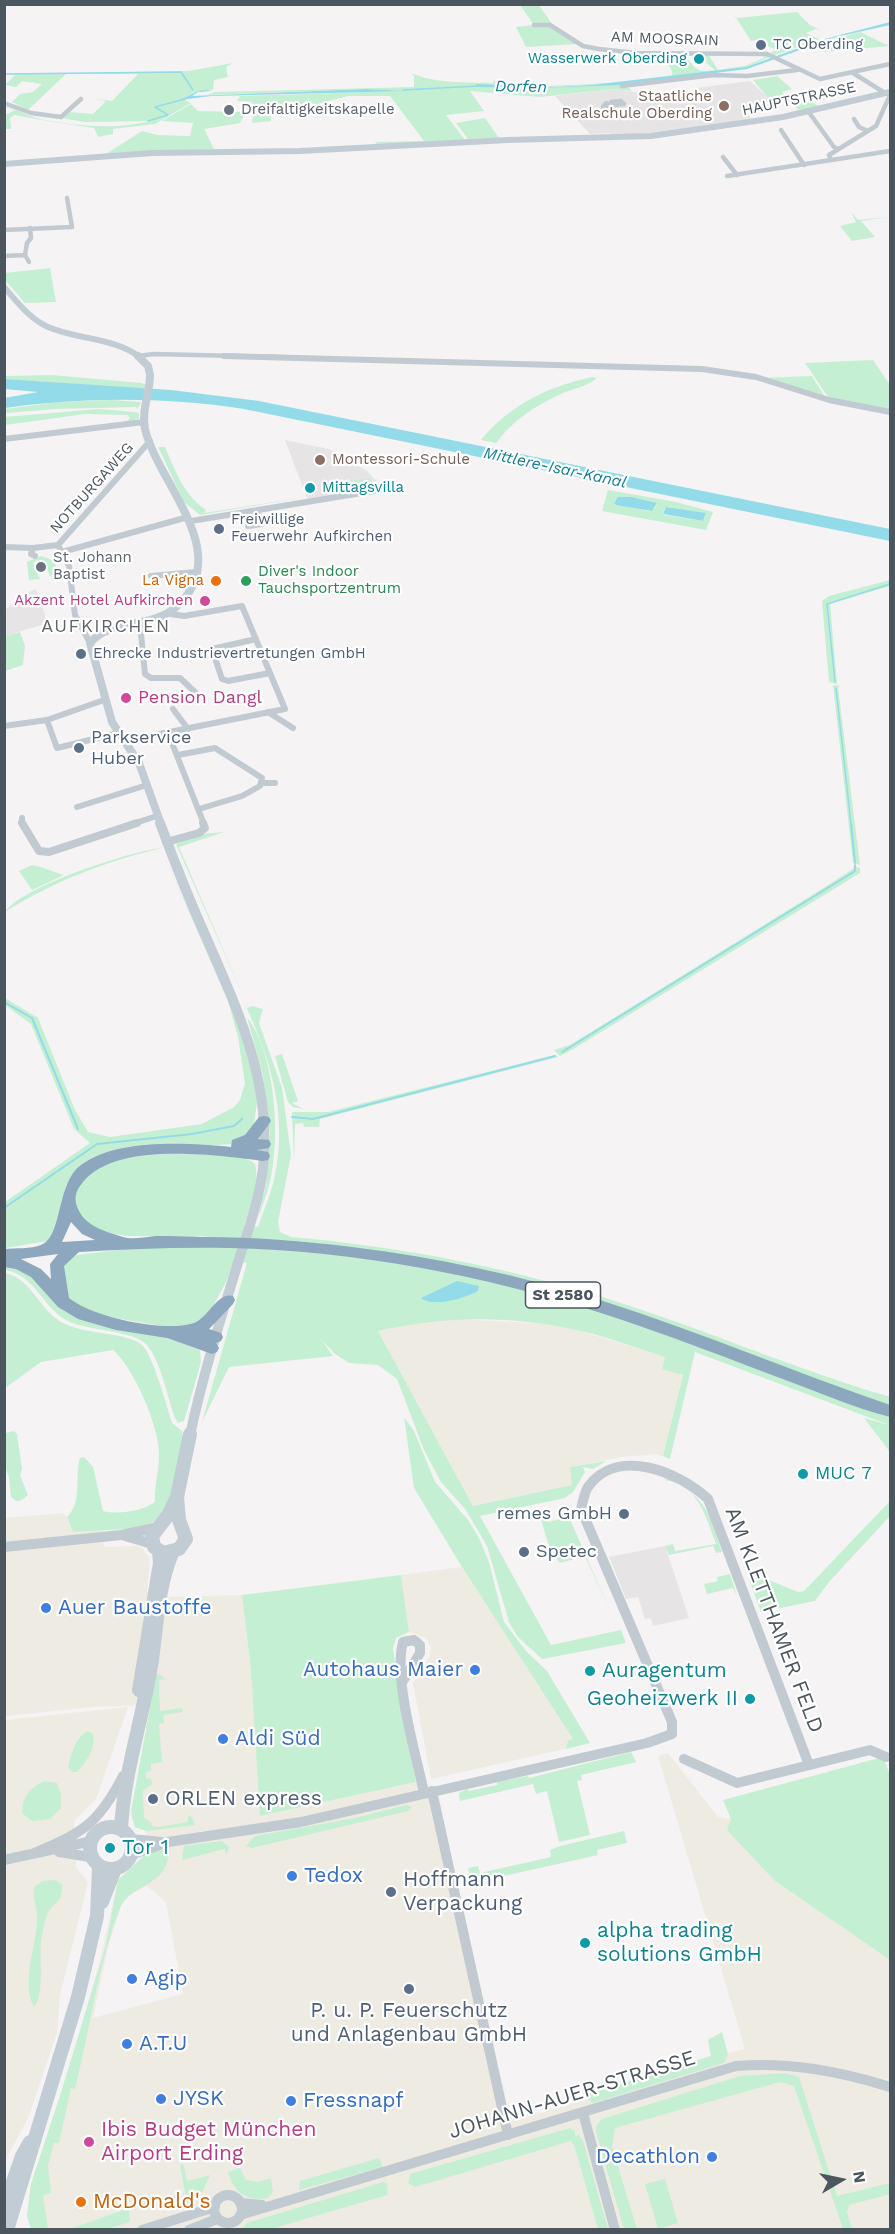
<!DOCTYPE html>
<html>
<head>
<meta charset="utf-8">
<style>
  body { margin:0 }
  #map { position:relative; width:895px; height:2234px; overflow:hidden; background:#f5f3f3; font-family:"Work Sans",sans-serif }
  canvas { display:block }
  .frame { position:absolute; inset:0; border:6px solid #4b565f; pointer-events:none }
  .north { position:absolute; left:811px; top:2150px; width:60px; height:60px; -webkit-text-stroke:4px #fff; paint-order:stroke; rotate:81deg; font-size:16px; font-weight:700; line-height:24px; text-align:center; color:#4b565f }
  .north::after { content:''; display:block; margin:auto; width:21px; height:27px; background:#4b565f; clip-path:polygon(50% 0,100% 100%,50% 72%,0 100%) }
</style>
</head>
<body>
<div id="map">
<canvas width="895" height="2234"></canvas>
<div class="frame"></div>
<div class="north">N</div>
</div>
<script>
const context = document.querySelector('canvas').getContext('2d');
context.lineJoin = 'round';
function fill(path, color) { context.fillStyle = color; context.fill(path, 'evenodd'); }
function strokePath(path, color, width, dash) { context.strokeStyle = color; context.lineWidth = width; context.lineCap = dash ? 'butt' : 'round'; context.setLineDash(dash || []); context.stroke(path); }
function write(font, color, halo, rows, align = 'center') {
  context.font = font + ' "Work Sans",sans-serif'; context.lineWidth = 4.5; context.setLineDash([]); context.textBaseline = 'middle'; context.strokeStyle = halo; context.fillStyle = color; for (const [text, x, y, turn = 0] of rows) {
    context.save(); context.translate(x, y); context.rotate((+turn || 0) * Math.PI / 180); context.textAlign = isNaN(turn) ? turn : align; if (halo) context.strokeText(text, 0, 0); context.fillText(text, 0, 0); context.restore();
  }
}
fill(new Path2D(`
  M450 1319 538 1323 577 1330 665 1357 683 1374 663 1456 656 1454 621 1457 570 1467 572 1485 473 1506 378 1331 413 1323Z
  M62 1513 67 1517 73 1532 103 1530 104 1547 137 1546 143 1549 150 1559 147 1591 167 1597 242 1595 251 1671 261 1816 416 1782 440 1805 508 2109 516 2120 722 2060 728 2053 745 2049 658 1756 668 1753 718 1817 731 1819 775 1881 890 1960V2229H31L27 2216 31 2184 73 2055 101 1957 118 1880 147 1853 146 1831 135 1827 131 1816 151 1705 94 1707 5 1716V1518ZM147 1886 166 1902 183 1994 93 2018 108 1947 121 1906 127 1896Z
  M462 1567 578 1746 431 1779 413 1683 430 1656 431 1647 426 1638 409 1632 401 1575Z
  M128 1707 96 1799 74 1821 76 1867 88 1882 60 1995 57 2032 29 2116 5 2161V1720Z`), '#eeebe3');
fill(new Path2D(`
  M750 81 772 101 741 107 751 118 735 121 733 125 617 137 609 133 590 134 555 96 614 89 669 97 700 92 696 88Z
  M285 440 329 449 367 471 383 488 308 501Z
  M36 589 48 623 5 636V610L26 593Z
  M665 1546 689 1618 653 1626 651 1618 645 1619 638 1597 626 1599 609 1557Z`), '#e6e4e4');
fill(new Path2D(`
  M520 5H539L552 24 578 44 526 47 516 27 534 25Z
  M797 12 810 25 822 31 816 29 806 33 821 40 774 55 770 53 776 50 756 40 751 41 733 13 737 18Z
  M860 32 889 46 824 52 815 44Z
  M672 54H685C694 69 697 73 715 70L705 62 707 61 703 55 708 54 718 70 745 66 764 58 762 54 772 56 746 67 672 77C674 66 666 66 663 58H673Z
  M233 63 226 67 228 77 214 80 213 90 192 93 183 99 191 103 155 124 113 129V134L98 137 94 128C67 124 40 120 14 115L10 118 11 129H5V115L15 110 4 107C17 108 27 116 40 119 74 126 117 130 151 121L84 122 62 118 69 112 93 114 106 101 90 98 112 101 138 74H66L28 110 12 102 20 94 33 92 42 84 22 81 16 87 5 85 15 75 5 74 189 71Z
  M411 73C437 84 465 82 493 83L494 80 497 83 548 86 633 82 555 87 477 84 540 88 625 84 632 91 614 89 540 97 470 91 484 111 446 115 465 140 377 145 375 142 424 141 390 96H348L271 116V121L252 123 255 105H251L252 102 237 101 240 96 404 91 366 89 207 95 215 92 414 87V76Z
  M777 76 792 89 782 92C792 105 807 97 820 107L799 110 789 102H772L753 80Z
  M191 104 198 111 245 112 240 123 204 129 214 149 106 154 142 131 157 135 190 136 193 123 162 121Z
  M485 118 499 138 468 139 456 123Z
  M851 212 858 220 890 217 861 221 875 237 852 241 840 226 856 222Z
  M50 268 56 302 25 303 5 280V273Z
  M873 360 890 385V411L828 397 805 363Z
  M52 375 141 383 147 385 146 389 5 379 4 376Z
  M812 376 825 397 762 378Z
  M592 377 597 378C588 386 574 389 563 393 536 405 513 420 496 443L481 440C511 404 547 387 592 377Z
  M111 400 141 402 138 409 136 407 56 409 5 413V409L58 402Z
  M98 409 135 412 139 413V419L126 422 130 418 128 415 85 414 5 425V417Z
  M158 447H165C176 472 183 494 206 510L204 513 306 497 200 515 184 502Z
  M370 478 375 489 343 494 338 483Z
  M608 490 676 502 713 512 706 530 602 511ZM618 497H632L657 503 655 508 648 511 614 502ZM666 507 706 514 703 521 664 515 663 512Z
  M41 556 55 561 57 572 50 577 45 561 37 560 33 563 40 579 29 580 27 562Z
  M890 580V586L830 604 837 684 829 682 822 601 829 596Z
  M20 632 25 646 23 665 5 671V636Z
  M833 685 841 686 838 687 860 865 853 863Z
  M224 832 179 847 245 1000 176 844 201 834Z
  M161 848 245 1036 258 1096 253 1130 234 1144 139 1150 71 1177 66 1186 60 1227 48 1241 5 1248V1202L90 1143 74 1129 31 1024 5 1005V998L38 1018 75 1110 88 1132 110 1137 202 1124 234 1107 240 1100 245 1083 238 1037 228 1001 161 848C105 862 54 881 5 912 23 886 128 852 161 848Z
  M32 865 37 866 64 875 32 890 19 871Z
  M854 866 860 868V873L575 1048 560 1056 554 1050 570 1045 817 892 853 869Z
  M252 1006 263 1009 259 1023 282 1088 291 1155 278 1222 280 1232 291 1237C405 1247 516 1269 624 1304 714 1333 800 1371 890 1397V1406L530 1282 201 1236H126L90 1229 73 1205C76 1189 82 1175 96 1166 117 1153 240 1146 255 1164 260 1182 250 1210 244 1225L258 1227C263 1211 271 1195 274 1179 288 1120 272 1063 248 1011L247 1008Z
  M247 1017C273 1051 279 1122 273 1164 271 1184 263 1203 257 1222L266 1184 270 1134 263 1075Z
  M282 1054 298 1101 292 1103 304 1109 293 1107 288 1102 275 1056Z
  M555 1055 558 1057 320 1119 319 1127H304L303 1123 295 1124 294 1160 292 1112H328Z
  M222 1246C306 1252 391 1257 474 1276 617 1308 752 1368 890 1417V1452L864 1418 889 1425 695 1352 670 1459 663 1456 683 1375 662 1369 665 1357C635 1348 606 1336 576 1330 510 1315 443 1316 378 1331L473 1506 572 1485 570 1467 606 1461 593 1469 583 1467 585 1472 573 1492 565 1498 480 1516 551 1645 621 1630 626 1643 542 1659 517 1636 509 1622 487 1546 466 1510 441 1482 424 1450 397 1379 378 1365 349 1363 335 1354 321 1339 333 1356 229 1367 202 1422 247 1263 234 1261 226 1282 205 1321 174 1328 109 1317 79 1308 65 1295 59 1272 72 1256 77 1255 142 1247Z
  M5 1265 24 1268 53 1297 200 1350 201 1362 184 1421 178 1423 175 1418C168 1399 160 1359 147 1345 133 1330 88 1331 68 1321 42 1308 36 1275 5 1270Z
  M5 1273C33 1279 38 1310 63 1323 85 1335 127 1332 142 1345 153 1355 167 1407 172 1423L182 1431 183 1438C177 1469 177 1513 144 1528L73 1532 67 1517C83 1501 74 1478 80 1458L84 1457 93 1467 103 1511C118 1515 143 1511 155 1502 154 1486 159 1472 159 1456 160 1428 134 1368 113 1350L41 1362 5 1388Z
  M404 1417 414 1431 435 1482 468 1520 479 1538 489 1562 504 1622 526 1651 547 1671 590 1743 566 1749 568 1741 573 1739 462 1567 414 1488Z
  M4 1425 5 1433 14 1431 17 1434 22 1469 20 1475 28 1495 22 1500 16 1501 11 1497 9 1477 5 1467Z
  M670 1478C708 1501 708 1511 722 1552L716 1553 713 1546 669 1555 665 1546 673 1544 675 1551 716 1544C707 1519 697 1482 664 1480Z
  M890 1501V1516L829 1582 815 1601 761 1612 749 1579 754 1574 798 1592 804 1591Z
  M546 1517 548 1522 569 1517 611 1613 585 1556 560 1563C549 1551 545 1534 541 1519Z
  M730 1574 737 1596 733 1588 707 1594 704 1584 718 1581 717 1577Z
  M401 1575 409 1632 396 1638 393 1648 402 1716 416 1782 260 1816 251 1671 242 1595Z
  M160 1674 165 1679 159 1680 160 1711 182 1708 183 1712 163 1715 164 1723 159 1724 162 1762 151 1764V1771L146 1772V1779L151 1778 152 1784 143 1791 144 1818 151 1822 152 1826 158 1827 188 1822V1816H191L195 1825 146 1831 135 1827 131 1811 156 1675Z
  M88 1731 93 1734C96 1749 87 1761 77 1772H72L68 1767C72 1753 74 1739 88 1731Z
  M631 1752 636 1762 581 1775 582 1780 577 1781 590 1835 559 1842 547 1791 536 1794 533 1784 460 1801 459 1793 467 1789 469 1791 497 1785V1782L528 1776 529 1778Z
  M883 1757 890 1775V1960L775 1881 727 1830 731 1819 723 1800Z
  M44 1781 57 1783 61 1794V1808L50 1819 32 1821 22 1813C23 1796 29 1789 44 1781Z
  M406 1805 412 1807 408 1811 252 1848 246 1846 255 1836 355 1818Z
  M624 1831 627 1843 597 1850 598 1855 477 1882 478 1887 473 1888 468 1868 478 1866 480 1873 551 1857 550 1850 560 1846Z
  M222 1841 229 1847 226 1856 225 1849 182 1860 184 1846Z
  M162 1850 168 1856C166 1886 129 1885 120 1908 98 1965 90 2029 75 2089L71 2088 59 2143H54L48 2165 51 2193 43 2195 48 2229H31L27 2216 31 2184 59 2099 106 1945 118 1880 147 1853Z
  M56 1880 62 1885C62 1906 54 1900 48 1913 44 1920 43 1932 41 1941 39 1957 45 1995 34 2007 20 1983 37 1945 37 1919 38 1908 32 1899 34 1887L43 1881Z
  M722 2032 728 2054 724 2063 593 2103 583 2095 711 2056 708 2040Z
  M785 2073 799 2077 837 2196 890 2183V2194L849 2205 847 2212 852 2229H843L794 2086 780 2082 615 2128 612 2147 637 2229H624L596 2132V2126L602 2119 740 2076Z
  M570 2128 575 2131V2136L579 2135 583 2141 608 2229H598L575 2148 571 2141 415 2187 408 2183 410 2174Z
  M379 2158 383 2167 299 2190 300 2181Z
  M183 2163 187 2181 210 2175 203 2191 187 2204 180 2165Z
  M240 2168 246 2180 258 2182 271 2178 273 2192 268 2198C247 2202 233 2192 228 2172Z
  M665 2179 678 2223 658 2229 645 2184Z
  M383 2182 388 2184 387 2195 271 2229H243L247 2223Z
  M129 2208 130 2222 107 2229H70Z`), '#c5efd3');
fill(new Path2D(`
  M890 22V25L836 37 747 69 621 85 540 88 477 87 476 84 555 87 591 85 746 67 821 40Z
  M366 89 408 91 211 96 180 100C192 95 197 88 212 91L198 92 192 96Z
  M5 379 171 390 259 401 890 529V541L244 409C164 397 85 397 5 408L4 398 38 392 5 389Z
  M618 497H632L657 503 652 511 616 505 614 503Z
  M666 507 706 513 703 521 663 514Z
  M457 1281 479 1286 478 1291C465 1298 433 1308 421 1298Z`), '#94dbe9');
strokePath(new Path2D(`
  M4 74 181 72 193 90
  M403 90 478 86
  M148 121 168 115 155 107 185 99
  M835 682 827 604 890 584
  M836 688 851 824`), '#94dbe9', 1.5);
strokePath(new Path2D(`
  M851 823 855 863
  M4 1002 32 1018 78 1129
  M562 1052 855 871V865
  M292 1117 313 1119 555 1056
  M4 1208 97 1144 192 1134 234 1126 242 1119`), '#94dbe9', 2);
strokePath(new Path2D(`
  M534 25H550L583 46 599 49 635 53 767 54 820 79 890 64
  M853 73 885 93
  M622 86 714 75 747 76 797 70
  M621 101 624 104 615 105 611 102Z
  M4 103 31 113 61 117 81 99
  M606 103 611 106 603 107Z
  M808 111 834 147 839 149
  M854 119 859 127 868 131
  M781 130 804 165
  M723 157 737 175
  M831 160 829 155 876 126 890 95 888 93
  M727 176 890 151
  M4 230 72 227 67 198
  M25 255 29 262
  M4 256 25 255 27 243 31 238 30 228
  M138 356 154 354 279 357`), '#c1cad0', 4.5);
strokePath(new Path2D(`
  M224 356 702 369 756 377 829 400 890 412
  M4 439 144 422
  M191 521 392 488
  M248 526 262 524 257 510
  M4 547 33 548
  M62 552 188 517
  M35 556 31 554 33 548 58 545
  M151 576 196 572
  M140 624 145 674 151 678H180L197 694
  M256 639 212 649 222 679 228 681 270 673
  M90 643 75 615 69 566 58 545 150 441
  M173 709 188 729
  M268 712 293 728
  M47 720 57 748 118 733
  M4 726 47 720 104 700
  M168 733 204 824
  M124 741 285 709 242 606 184 616 171 614
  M178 755 215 748 262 778 260 786 242 796 199 809
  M262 783H275
  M77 807 147 785
  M22 818V824
  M132 824 157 816`), '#c1cad0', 6);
strokePath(new Path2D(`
  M22 823 39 851 49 852 137 823
  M166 842 199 833 205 828 203 823`), '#c1cad0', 8);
strokePath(new Path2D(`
  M125 1536 152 1544
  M4 1547 121 1535 155 1528
  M403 1681 420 1653V1645L414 1640 403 1642C393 1679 416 1754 424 1793
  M684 1759 737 1783 870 1750 886 1757
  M432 1791 508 2135
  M131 1839 161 1842
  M59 1852 90 1857
  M32 1854C82 1833 98 1825 123 1776
  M131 1855 168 1842 301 1822 647 1743 672 1734V1722L581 1509C583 1502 584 1493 588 1487 617 1446 679 1472 708 1499L809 1765
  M4 1860 92 1841
  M583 2113 615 2230
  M214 2209a14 14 0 1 1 28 0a14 14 0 1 1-28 0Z
  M240 2203 262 2205
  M240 2215 736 2066C790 2062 839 2071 890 2087
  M142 2230 215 2207
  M189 2230 217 2219`), '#c1cad0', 10);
strokePath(new Path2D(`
  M4 164 152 153 300 151 508 140 651 136 783 117 890 92
  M4 287C17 302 30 319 48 327 78 340 113 337 140 357`), '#c2ccd5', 6);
strokePath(new Path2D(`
  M138 356 148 366 150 375C150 393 141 411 145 429 158 484 236 554 176 607 152 629 111 618 90 643L112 722 139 763 161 824`), '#c2ccd5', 8);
strokePath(new Path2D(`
  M160 823C174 861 189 899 206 937 239 1013 272 1082 263 1168 259 1202 246 1236 236 1269 219 1324 202 1379 190 1435`), '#c2ccd5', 10);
strokePath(new Path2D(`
  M177 1497 179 1520 186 1539 179 1549 163 1553 154 1547 152 1536 169 1514Z
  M177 1497 190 1434
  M139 1690 160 1563 159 1551
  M90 1848a21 21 0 1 1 42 0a21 21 0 1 1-42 0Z
  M121 1829C124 1773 142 1721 151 1666 157 1628 157 1590 172 1553
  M102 1902 115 1869
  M4 2207 22 2156 30 2142
  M7 2230 78 1997 97 1916 99 1868`), '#c2ccd5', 14);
fill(new Path2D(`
  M264 1116 269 1117 271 1121 258 1139 269 1140 271 1144 269 1148 257 1150 268 1152 270 1156 268 1160 263 1161C217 1155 116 1141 83 1182 75 1191 73 1200 79 1211 87 1227 107 1232 123 1237 131 1240 145 1237 155 1236 171 1236 187 1236 203 1237 253 1237 303 1241 352 1247 437 1257 522 1276 603 1301 700 1332 794 1372 890 1405V1417C859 1409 827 1396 796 1384 732 1360 669 1335 604 1314 484 1275 355 1251 229 1248 179 1247 129 1249 79 1252L64 1266 69 1298C92 1317 165 1333 194 1323 208 1318 218 1291 233 1296L235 1300 233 1304 209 1329 221 1333 223 1337 221 1341 216 1343 219 1348 217 1352 212 1354 167 1338 116 1330 78 1319 58 1307 31 1277 16 1269 4 1267V1249C16 1248 31 1249 41 1245 63 1237 56 1183 81 1165 118 1138 188 1143 231 1147L232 1140 245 1135 259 1117ZM71 1222 82 1234 95 1240 62 1242ZM58 1254 50 1264 51 1279 41 1269 21 1259Z`), '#8da7be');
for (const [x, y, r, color] of [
  [761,45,6,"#5c6f8a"],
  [699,59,6,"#0f9aa8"],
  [724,106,6,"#8d6e63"],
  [229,110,6,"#6b7280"],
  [320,460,6,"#8d6e63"],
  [310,488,6,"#0f9aa8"],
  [219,529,6,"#5c6f8a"],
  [41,567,6,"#6b7280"],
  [216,581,6,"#e8710a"],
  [246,581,6,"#2e9e5b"],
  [205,601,6,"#d1479c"],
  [81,654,6,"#5c6f8a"],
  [126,698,6,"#d1479c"],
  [79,748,6,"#5c6f8a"],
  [803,1474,6,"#0f9aa8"],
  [624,1514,6,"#5c6f8a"],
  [524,1552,6,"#5c6f8a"],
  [46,1608,6,"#3f7fe0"],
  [475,1670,6,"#3f7fe0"],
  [590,1671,6,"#0f9aa8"],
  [750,1699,6,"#0f9aa8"],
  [223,1739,6,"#3f7fe0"],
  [153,1799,6,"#5c6f8a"],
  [110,1848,6,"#0f9aa8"],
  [292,1876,6,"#3f7fe0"],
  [391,1892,6,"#5c6f8a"],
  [585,1943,6,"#0f9aa8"],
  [132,1979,6,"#3f7fe0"],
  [409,1989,6,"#5c6f8a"],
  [127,2044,6,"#3f7fe0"],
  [161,2099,6,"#3f7fe0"],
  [291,2101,6,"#3f7fe0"],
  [89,2142,6,"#d1479c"],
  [712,2157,6,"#3f7fe0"],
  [81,2202,6,"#e8710a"]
]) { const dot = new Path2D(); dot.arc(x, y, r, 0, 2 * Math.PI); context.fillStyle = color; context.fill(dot); strokePath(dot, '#fff', 2); }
write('15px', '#4b565f', '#fff', [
  ["AM MOOSRAIN",665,39,2],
  ["HAUPTSTRASSE",799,99,-12],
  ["NOTBURGAWEG",92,488,-48]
]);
write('15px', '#4e5e75', '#fff', [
  ["TC Oberding",773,45],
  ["Freiwillige",231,520],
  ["Feuerwehr Aufkirchen",231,537],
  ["Ehrecke Industrievertretungen GmbH",93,654]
], 'left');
write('15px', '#0d838f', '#fff', [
  ["Wasserwerk Oberding",687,59],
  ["Mittagsvilla",322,488,"left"]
], 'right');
write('15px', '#785e54', '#fff', [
  ["Staatliche",712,97],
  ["Realschule Oberding",712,114],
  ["Montessori-Schule",332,460,"left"]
], 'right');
write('15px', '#5b616d', '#fff', [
  ["Dreifaltigkeitskapelle",241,110],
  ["St. Johann",53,558],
  ["Baptist",53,575]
], 'left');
write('15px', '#27864d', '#fff', [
  ["Diver's Indoor",258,572],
  ["Tauchsportzentrum",258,589]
], 'left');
write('15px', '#c56008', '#fff', [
  ["La Vigna",204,581]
], 'right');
write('15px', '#b23c85', '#fff', [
  ["Akzent Hotel Aufkirchen",193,601]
], 'right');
write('italic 16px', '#137d93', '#fff', [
  ["Dorfen",521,87,1],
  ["Mittlere-Isar-Kanal",555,468,12]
]);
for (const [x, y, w] of [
  [563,1295,75]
]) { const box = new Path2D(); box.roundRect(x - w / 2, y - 13, w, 26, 4.5); context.fillStyle = '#fff'; context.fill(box); strokePath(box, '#4b565f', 1.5); }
write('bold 16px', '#4b565f', null, [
  ["St 2580",563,1295]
]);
context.letterSpacing = '1.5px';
write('18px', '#5f6367', '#fff', [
  ["AUFKIRCHEN",106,627]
]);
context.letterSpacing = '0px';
write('18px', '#b23c85', '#fff', [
  ["Pension Dangl",138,698]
], 'left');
write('18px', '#4e5e75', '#fff', [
  ["Parkservice",91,738],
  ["Huber",91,759],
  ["remes GmbH",612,1514,"right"],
  ["Spetec",536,1552]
], 'left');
write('18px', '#0d838f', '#fff', [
  ["MUC 7",815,1474]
], 'left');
write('21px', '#366cbe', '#fff', [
  ["Auer Baustoffe",58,1608],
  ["Autohaus Maier",463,1670,"right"],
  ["Aldi Süd",235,1739],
  ["Tedox",304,1876],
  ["Agip",144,1979],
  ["A.T.U",139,2044],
  ["JYSK",173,2099],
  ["Fressnapf",303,2101],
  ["Decathlon",700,2157,"right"]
], 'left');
write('21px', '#4b565f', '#fff', [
  ["AM KLETTHAMER FELD",774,1620,69],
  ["JOHANN-AUER-STRASSE",572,2095,-17]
]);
write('21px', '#0d838f', '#fff', [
  ["Auragentum",602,1671],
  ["Geoheizwerk II",738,1699,"right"],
  ["Tor 1",122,1848],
  ["alpha trading",597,1931],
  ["solutions GmbH",597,1955]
], 'left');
write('21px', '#4e5e75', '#fff', [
  ["ORLEN express",165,1799],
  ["Hoffmann",403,1880],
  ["Verpackung",403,1904],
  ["P. u. P. Feuerschutz",409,2011,"center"],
  ["und Anlagenbau GmbH",409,2035,"center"]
], 'left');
write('21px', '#b23c85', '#fff', [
  ["Ibis Budget München",101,2130],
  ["Airport Erding",101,2154]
], 'left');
write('21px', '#c56008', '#fff', [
  ["McDonald's",93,2202]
], 'left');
</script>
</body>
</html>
